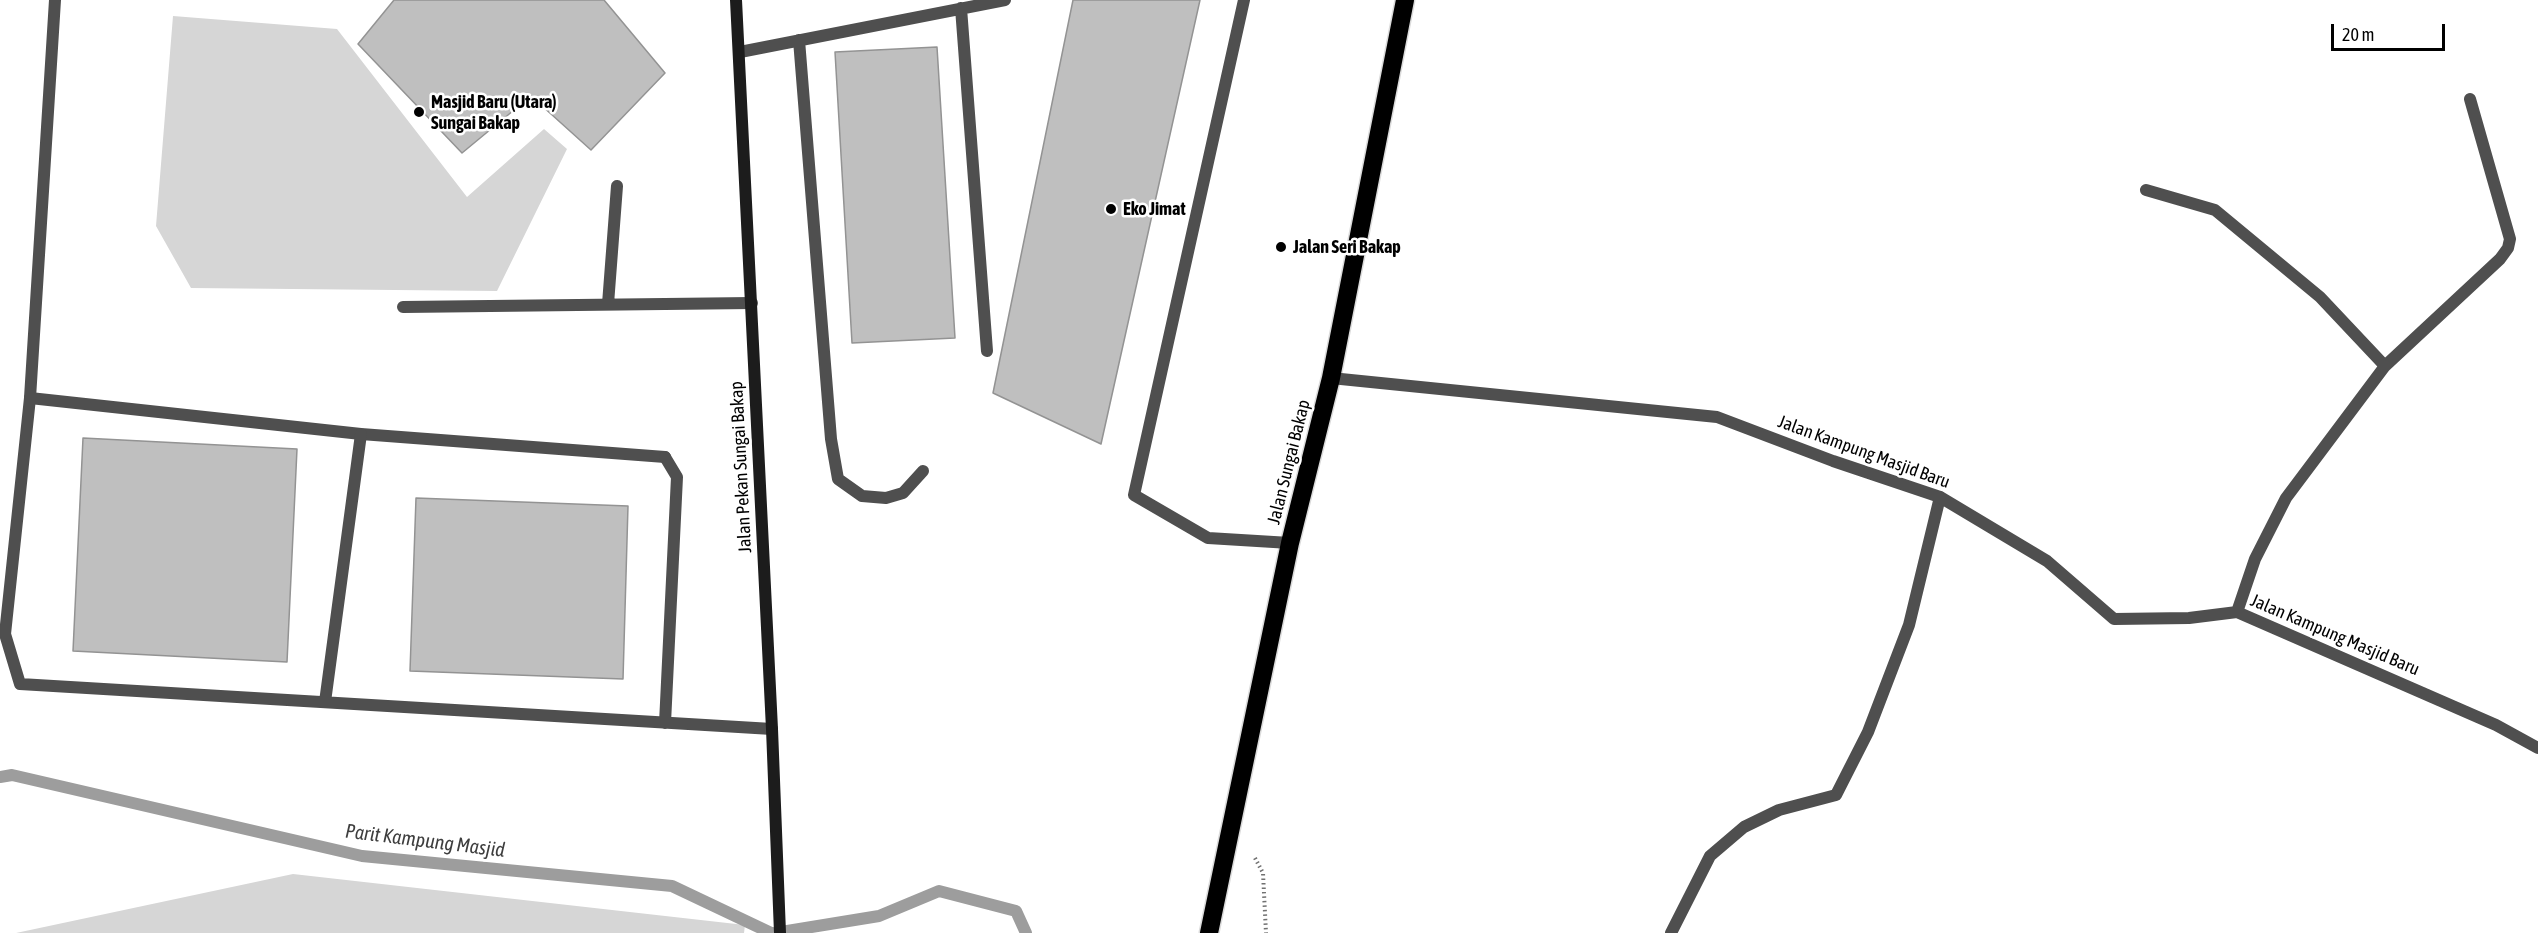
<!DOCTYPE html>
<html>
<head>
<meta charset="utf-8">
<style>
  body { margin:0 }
  #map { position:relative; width:2538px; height:933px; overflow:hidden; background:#fff; font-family:"Asap Condensed",sans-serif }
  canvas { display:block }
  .scale { position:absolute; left:2331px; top:24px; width:114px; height:27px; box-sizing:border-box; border:3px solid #000; border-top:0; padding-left:8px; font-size:18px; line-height:21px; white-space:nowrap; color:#000; -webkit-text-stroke:4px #fff; paint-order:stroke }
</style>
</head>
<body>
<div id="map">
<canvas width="2538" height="933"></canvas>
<div class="scale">20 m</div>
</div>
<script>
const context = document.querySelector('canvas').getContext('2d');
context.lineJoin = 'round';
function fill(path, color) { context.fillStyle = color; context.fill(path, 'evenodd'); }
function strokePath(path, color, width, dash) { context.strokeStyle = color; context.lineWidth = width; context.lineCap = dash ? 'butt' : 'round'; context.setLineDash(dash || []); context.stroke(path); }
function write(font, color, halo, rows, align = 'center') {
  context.font = font + ' "Asap Condensed",sans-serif'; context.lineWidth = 5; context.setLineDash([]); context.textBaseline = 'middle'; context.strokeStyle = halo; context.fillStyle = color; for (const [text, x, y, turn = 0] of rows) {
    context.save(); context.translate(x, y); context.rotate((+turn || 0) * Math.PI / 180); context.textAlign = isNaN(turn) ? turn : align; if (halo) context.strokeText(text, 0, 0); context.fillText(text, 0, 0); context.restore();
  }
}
fill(new Path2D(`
  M173 16 337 29 467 197 544 129 567 149 497 291 191 288 156 226Z
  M293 874 745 925 744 933H16Z`), '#d6d6d6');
strokePath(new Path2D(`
  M0 777 12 775 362 856 672 886 771 933
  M775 933 879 916 939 891 1016 911 1026 933`), '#9d9d9d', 12);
const building = new Path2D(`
  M394 0H604L665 73 591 150 531 96 462 153 358 44Z
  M1073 0H1200L1101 444 993 393Z
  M937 47 955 338 852 343 835 52Z
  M83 438 297 449 287 662 73 651Z
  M416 498 628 506 623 679 410 671Z`);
fill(building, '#bfbfbf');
strokePath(building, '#939393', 1.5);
const highway = new Path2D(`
  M1209 933 1290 543 1331 378 1405 0`);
strokePath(highway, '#dbdbdb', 21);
strokePath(new Path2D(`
  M1255 858 1263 873 1266 933`), '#717171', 4, [1.5, 3]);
strokePath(new Path2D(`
  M961 8 987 351
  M799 40 831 439 838 479 862 496 886 498 903 493 923 471
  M740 52 1005 0
  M608 304 617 186
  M403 307 752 303
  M30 398 361 434 665 457
  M1671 933 1710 856 1744 827 1779 810 1836 795 1868 732 1909 625 1940 497`), '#4f4f4f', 12);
strokePath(new Path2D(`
  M55 0 30 398 5 634 20 684 772 729
  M1244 0 1134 495 1208 538 1290 543
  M2146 190 2215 210 2320 297 2385 366
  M1331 378 1717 417 1833 461 1940 497 2047 561 2114 619 2189 618 2237 612 2496 725 2538 748
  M665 457 677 477 665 723
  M2237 612 2255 559 2286 498 2385 366 2500 259 2508 248 2510 239 2470 99
  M325 702 361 434`), '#4f4f4f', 12);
strokePath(new Path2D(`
  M736 0 772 729 780 933`), '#1c1c1c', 12);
strokePath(highway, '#000', 18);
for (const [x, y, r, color] of [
  [419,112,6,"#000"],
  [1111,209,6,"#000"],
  [1281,247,6,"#000"]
]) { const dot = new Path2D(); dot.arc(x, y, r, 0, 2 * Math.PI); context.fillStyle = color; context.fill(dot); strokePath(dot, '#fff', 2); }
write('bold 18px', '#000', '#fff', [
  ["Masjid Baru (Utara)",431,102],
  ["Sungai Bakap",431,123],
  ["Eko Jimat",1123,209],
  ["Jalan Seri Bakap",1293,247]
], 'left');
write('18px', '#000', '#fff', [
  ["Jalan Kampung Masjid Baru",1864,452,20],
  ["Jalan Sungai Bakap",1289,462,-76],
  ["Jalan Pekan Sungai Bakap",741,467,-93],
  ["Jalan Kampung Masjid Baru",2335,635,23]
]);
write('italic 20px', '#3e3e3e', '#fff', [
  ["Parit Kampung Masjid",425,841,7]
]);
</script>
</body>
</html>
